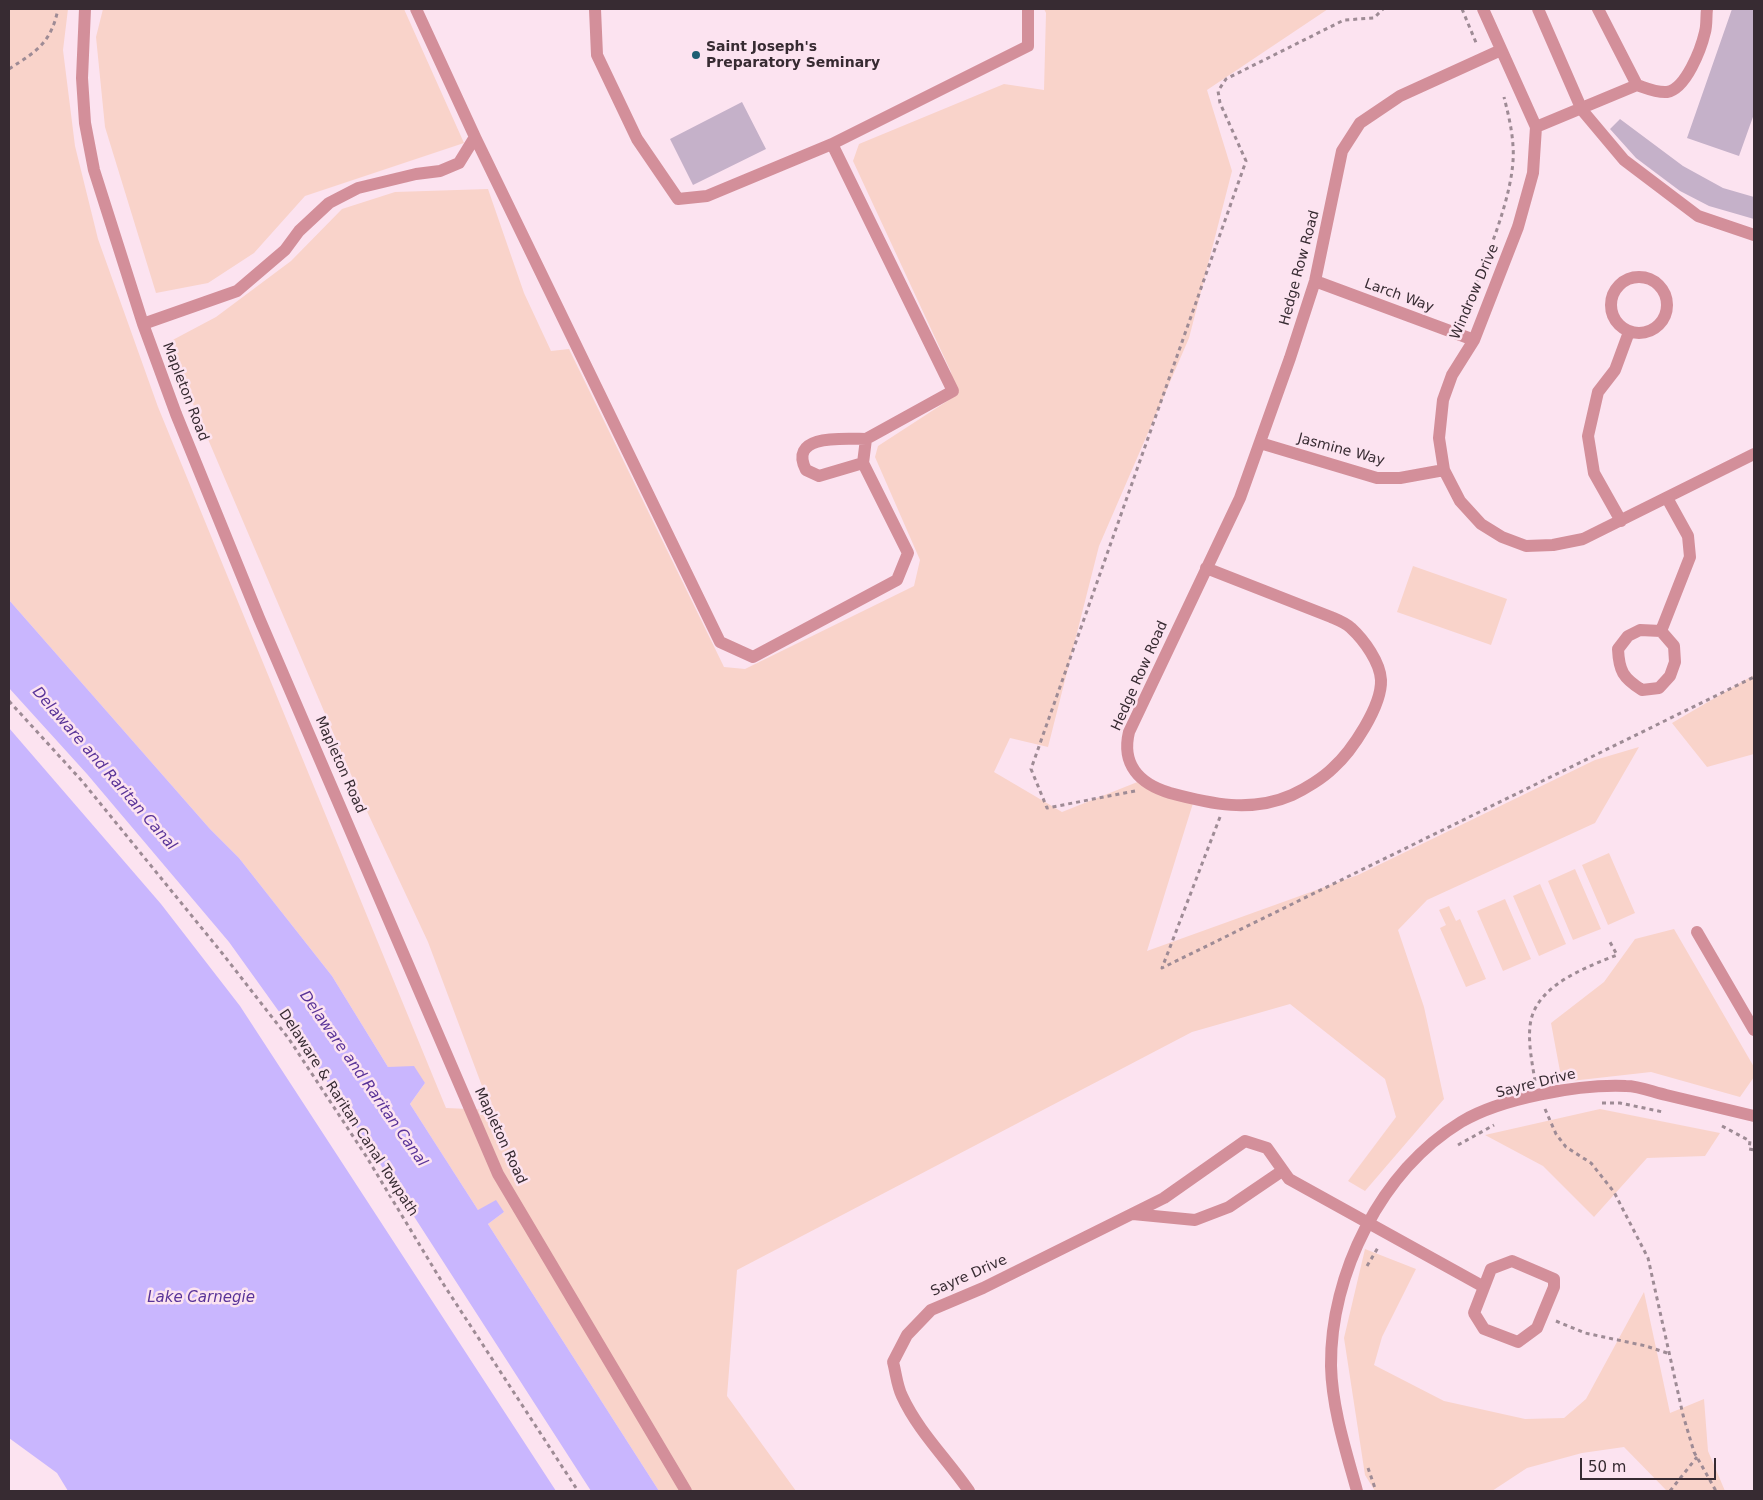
<!DOCTYPE html>
<html>
<head>
<meta charset="utf-8">
<style>
  body { margin:0 }
  #map { position:relative; width:1763px; height:1500px; overflow:hidden; background:#fce3f0; font-family:"DejaVu Sans",sans-serif }
  canvas { display:block }
  .frame { position:absolute; inset:0; border:10px solid #372b32; pointer-events:none }
  .scale { position:absolute; left:1580px; top:1458px; width:136px; height:22px; box-sizing:border-box; border:2px solid #372b32; border-top:0; padding-left:6px; font-size:15px; line-height:18px; white-space:nowrap; color:#372b32; -webkit-text-stroke:4px #fce3f0; paint-order:stroke }
</style>
</head>
<body>
<div id="map">
<canvas width="1763" height="1500"></canvas>
<div class="frame"></div>
<div class="scale">50 m</div>
</div>
<script>
const context = document.querySelector('canvas').getContext('2d');
context.lineJoin = 'round';
function fill(path, color) { context.fillStyle = color; context.fill(path, 'evenodd'); }
function strokePath(path, color, width, dash) { context.strokeStyle = color; context.lineWidth = width; context.lineCap = dash ? 'butt' : 'round'; context.setLineDash(dash || []); context.stroke(path); }
function write(font, color, halo, rows, align = 'center') {
  context.font = font + ' "DejaVu Sans",sans-serif'; context.lineWidth = 5; context.setLineDash([]); context.textBaseline = 'middle'; context.strokeStyle = halo; context.fillStyle = color; for (const [text, x, y, turn = 0] of rows) {
    context.save(); context.translate(x, y); context.rotate((+turn || 0) * Math.PI / 180); context.textAlign = isNaN(turn) ? turn : align; if (halo) context.strokeText(text, 0, 0); context.fillText(text, 0, 0); context.restore();
  }
}
fill(new Path2D(`
  M9 9H68L63 50 75 146 98 239 158 407 446 1108 491 1110 428 942 364 805 167 343 216 317 291 261 342 209 395 192 488 189 524 293 551 351 569 349 724 667 745 669 914 586 920 560 875 457 878 446 955 396 951 372 853 161 859 144 1004 84 1044 90 1046 13 1044 9H1328L1207 90 1232 171 1189 338 1099 546 1048 747 1010 738 994 772 1062 812 1145 779 1194 800 1147 951 1358 875 1595 760 1639 747 1595 823 1427 900 1398 930 1424 1007 1444 1099 1365 1191 1348 1181 1396 1117 1385 1079 1290 1004 1192 1032 737 1270 727 1396 796 1491H659L488 1224 504 1212 478 1210 410 1104 425 1083 388 1067 332 976 239 858 210 829 9 600Z
  M103 9H404L464 143 305 196 254 253 208 283 156 293 105 127 96 37Z
  M1413 566 1507 599 1491 645 1397 612Z
  M1754 675V754L1707 767 1672 723Z
  M1609 853 1635 913 1608 925 1582 865Z
  M1575 869 1601 929 1573 940 1548 881Z
  M1540 884 1566 944 1539 956 1513 896Z
  M1505 899 1531 959 1503 971 1477 911Z
  M1449 906 1456 921 1460 919 1486 979 1466 987 1440 928 1446 925 1439 910Z
  M1674 929 1754 1067V1077L1740 1097 1651 1072 1562 1082 1551 1023 1604 982 1635 939Z
  M1600 1109 1720 1133 1705 1156 1647 1158 1594 1217 1543 1166 1485 1135Z
  M1365 1249 1416 1269 1382 1337 1374 1365 1444 1401 1525 1419 1564 1418 1586 1399 1644 1292 1670 1413 1704 1399 1708 1451 1725 1491H1667L1624 1447 1582 1453 1527 1468 1492 1491H1375L1365 1475 1344 1338Z`), '#f9d3ca');
fill(new Path2D(`
  M9 600 210 829 239 858 332 976 388 1067 414 1066 425 1083 410 1104 478 1210 496 1200 504 1212 488 1224 659 1491H591L308 1052 229 942 87 774 9 688Z
  M9 728 161 904 240 1006 556 1491H68L57 1473 9 1438Z`), '#c9b6fe');
fill(new Path2D(`
  M1732 9H1754V114L1739 156 1687 138Z
  M742 102 766 149 693 185 670 139Z
  M1620 119 1683 166 1723 188 1754 197V219L1709 206 1680 191 1636 158 1610 129Z`), '#c5b1c9');
strokePath(new Path2D(`
  M1462 9 1477 45
  M9 69C37 51 51 43 58 9
  M1460 321C1479 276 1517 194 1513 146 1512 129 1508 113 1504 97
  M9 701 82 781 222 953 289 1039 366 1156 442 1282 578 1491
  M1135 791 1047 808 1031 769 1246 161 1220 103 1218 91 1226 79 1344 20 1374 18 1383 9
  M1220 817 1162 968 1754 677
  M1535 1081C1532 1062 1527 1038 1531 1020 1539 984 1587 967 1617 955L1610 942
  M1602 1103H1620L1663 1112
  M1545 1109 1556 1134 1566 1147 1591 1163 1614 1192 1648 1258 1683 1415 1694 1452 1716 1491
  M1722 1126 1750 1141 1749 1149 1754 1150
  M1458 1145 1494 1125
  M1367 1266 1379 1246
  M1556 1321 1585 1333 1646 1346 1670 1354
  M1368 1468 1376 1491
  M1670 1491 1697 1457`), '#9e8b95', 3, [4, 4]);
strokePath(new Path2D(`
  M85 9 82 78 85 123 94 170 143 324 176 414 259 618 498 1174 686 1491
  M595 9 597 55 637 139 678 199 707 196 832 144
  M1483 9 1536 127 1533 173 1518 227 1474 340 1452 375 1443 400 1439 438 1444 470 1460 501 1481 524 1502 537 1526 546 1553 545 1583 539 1754 454
  M1538 9 1582 110 1624 160 1698 216 1754 235
  M1637 85C1646 88 1657 93 1667 92 1686 89 1701 49 1705 32 1707 25 1706 16 1707 9
  M1536 127 1637 85 1598 9
  M475 137 720 642 753 657 897 580 908 553 863 463 866 439 953 391 832 144 1028 46V9
  M1611 305a28 28 0 1 1 56 0a28 28 0 1 1-56 0Z
  M1315 281 1474 340
  M143 324 237 291 285 250 299 231 329 203 358 188 416 174 440 171 459 163 475 137 416 9
  M1260 443 1377 478H1400L1444 470
  M863 463 819 476 806 470C787 433 847 439 866 439
  M1621 521 1594 473 1588 436 1598 392 1615 370 1629 332
  M1206 568 1331 617C1338 620 1346 623 1351 628 1364 640 1380 662 1381 680 1382 706 1352 751 1333 768 1323 778 1305 789 1292 795 1251 813 1211 804 1170 793 1140 784 1121 765 1129 732L1240 498 1290 358 1315 281 1342 151 1360 123 1400 96 1501 50
  M1640 630 1661 631 1674 646 1675 662 1670 676 1659 688 1642 690C1623 678 1619 671 1618 649L1628 636Z
  M1661 631 1690 557 1688 536 1667 498
  M1697 932 1754 1030
  M1133 1214 1195 1220 1229 1207 1282 1171
  M1512 1261 1554 1279V1287L1537 1328 1518 1342 1484 1329 1474 1313 1491 1269Z
  M969 1491C947 1459 918 1431 902 1396 897 1386 896 1373 893 1362L907 1335 931 1310 983 1288 1164 1198 1245 1141 1267 1148 1289 1179 1484 1287
  M1357 1491C1346 1451 1332 1408 1331 1366 1330 1274 1381 1171 1461 1122 1501 1098 1579 1084 1626 1086 1639 1086 1653 1092 1666 1095 1695 1102 1725 1109 1754 1116`), '#d38f9a', 12);
for (const [x, y, r, color] of [
  [696,55,5,"#1d5e73"]
]) { const dot = new Path2D(); dot.arc(x, y, r, 0, 2 * Math.PI); context.fillStyle = color; context.fill(dot); strokePath(dot, '#fce3f0', 2); }
write('bold 14px', '#372b32', '#fce3f0', [
  ["Saint Joseph's",706,47],
  ["Preparatory Seminary",706,63]
], 'left');
write('14px', '#372b32', '#fce3f0', [
  ["Hedge Row Road",1300,268,-75],
  ["Windrow Drive",1475,292,-67],
  ["Larch Way",1399,296,20],
  ["Mapleton Road",185,392,69],
  ["Jasmine Way",1341,450,15],
  ["Hedge Row Road",1140,676,-66],
  ["Mapleton Road",340,765,66],
  ["Sayre Drive",1536,1084,-14],
  ["Delaware & Raritan Canal Towpath",348,1113,57],
  ["Mapleton Road",500,1136,65],
  ["Sayre Drive",969,1276,-24]
]);
write('italic 15px', '#593398', '#fce3f0', [
  ["Delaware and Raritan Canal",104,769,49],
  ["Delaware and Raritan Canal",363,1079,55],
  ["Lake Carnegie",201,1298]
]);
</script>
</body>
</html>
